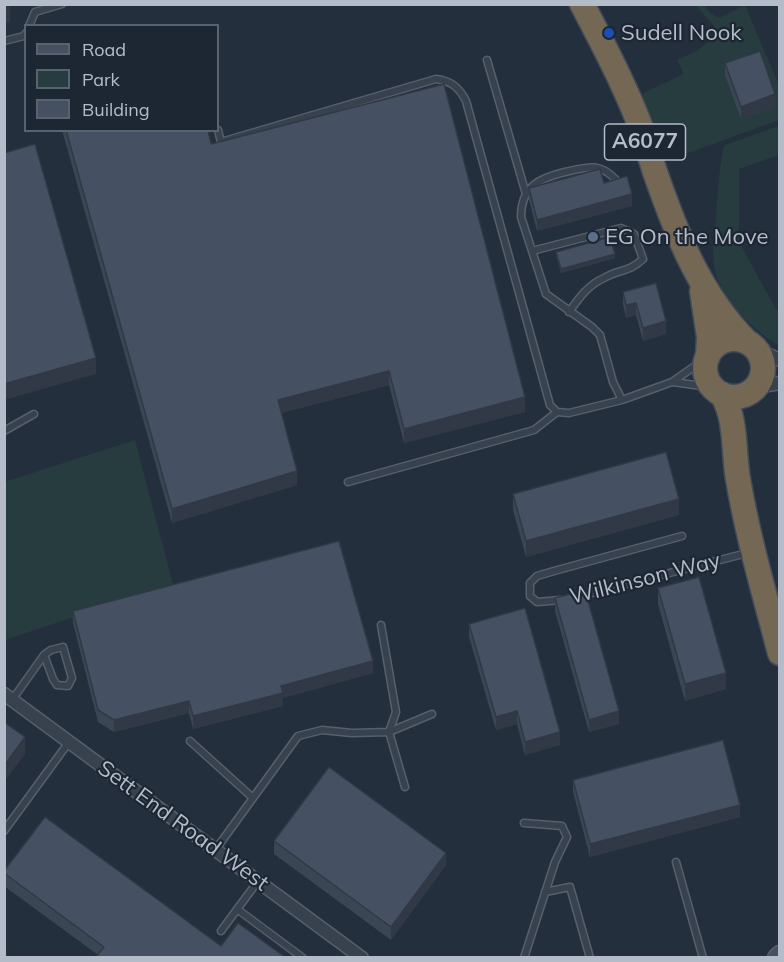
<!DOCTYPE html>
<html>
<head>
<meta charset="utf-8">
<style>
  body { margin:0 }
  #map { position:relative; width:784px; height:962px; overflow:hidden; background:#242f3e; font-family:Mulish,sans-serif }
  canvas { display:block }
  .frame { position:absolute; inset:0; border:6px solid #b4bcc9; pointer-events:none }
  .legend { position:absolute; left:24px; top:24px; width:195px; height:108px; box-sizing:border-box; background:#1d2633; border:2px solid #59626f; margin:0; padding:8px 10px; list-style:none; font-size:18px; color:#b4bcc9 }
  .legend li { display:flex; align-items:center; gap:12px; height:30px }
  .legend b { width:30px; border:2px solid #59626f }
</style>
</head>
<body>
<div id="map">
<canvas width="784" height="962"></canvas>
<div class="frame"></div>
<ul class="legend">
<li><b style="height:8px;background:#465061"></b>Road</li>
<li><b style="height:16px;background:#263c3f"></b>Park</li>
<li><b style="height:16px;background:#455162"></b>Building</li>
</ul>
</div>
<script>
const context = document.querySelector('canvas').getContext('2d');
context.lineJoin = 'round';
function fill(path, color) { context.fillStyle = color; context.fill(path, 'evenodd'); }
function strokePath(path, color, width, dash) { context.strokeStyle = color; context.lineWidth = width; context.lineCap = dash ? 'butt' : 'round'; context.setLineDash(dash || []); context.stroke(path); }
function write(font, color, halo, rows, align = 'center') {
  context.font = font + ' Mulish,sans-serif'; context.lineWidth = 4.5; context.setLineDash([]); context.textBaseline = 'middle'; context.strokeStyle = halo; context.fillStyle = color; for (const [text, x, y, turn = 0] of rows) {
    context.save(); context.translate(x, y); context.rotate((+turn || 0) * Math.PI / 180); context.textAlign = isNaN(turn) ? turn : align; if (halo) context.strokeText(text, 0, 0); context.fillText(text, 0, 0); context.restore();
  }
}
fill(new Path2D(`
  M696 5H704L710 13 719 18 745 5 779 85V120L663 162 641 94 684 74 677 60 697 51 716 36 714 26Z
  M779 126V155L739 169V242L776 309 779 310V346C748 326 714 295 713 255 713 243 715 230 716 218 717 195 719 172 723 149L725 145Z
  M135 440 173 584 5 640 4 482Z`), '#263c3f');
const lane = new Path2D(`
  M35 12 62 4
  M29 26 35 12
  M4 41 24 36 26 33
  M487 60 526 194
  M218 130 221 142 436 79C451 81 459 87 466 101L550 405 557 412 569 413 622 400 672 382 705 359
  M616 180C600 162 587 167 565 172 539 178 521 187 521 217L546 294 592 327 600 335 613 382 622 400
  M532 251 621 228 634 234 643 259C628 273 619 269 604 278 588 285 579 298 569 312
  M673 382 702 386 717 391
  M4 431 34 414
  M348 482 534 430 557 412
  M580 596 747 553
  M561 600 537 602 530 596V583L537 576 554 571 682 536
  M381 625 396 712 389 732 405 787
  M12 700 44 655 51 650 63 647 72 678 68 686 57 685 53 679 44 655
  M190 741 253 798
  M4 831 69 742
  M216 849 298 736 322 730 352 733 389 732 432 714
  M676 862 703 958
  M545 892 570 887 590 958
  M237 909 303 958
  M221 931 258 881
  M524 958 555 862 567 837 562 826 524 823`);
const street = new Path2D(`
  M754 348 780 360
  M756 387 780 383
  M4 694 362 958`);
const secondary = new Path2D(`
  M777 958 780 955`);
const highway = new Path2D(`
  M582 4C602 42 622 80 638 120 644 136 649 154 655 172 677 235 699 293 747 342
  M702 291 709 337 708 356
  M705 368a29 29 0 1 1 58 0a29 29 0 1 1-58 0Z
  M722 394C737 420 733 450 738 479 748 538 765 596 780 653`);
strokePath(lane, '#565f6c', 9);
strokePath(street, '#565f6c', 15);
strokePath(secondary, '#565f6c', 21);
strokePath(highway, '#434c59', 27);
strokePath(lane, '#38414e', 6);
strokePath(street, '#38414e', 12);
strokePath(secondary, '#465061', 18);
strokePath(highway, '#746855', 24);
fill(new Path2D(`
  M725 63 775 107 741 119 725 75Z
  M62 130H208L211 144 525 412 404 443 389 385 281 413 297 485 172 523Z
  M604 183 632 206 537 231 529 200V188Z
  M556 252 615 258 561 273 556 256Z
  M623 292 666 334 643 341 636 315 626 318 623 304Z
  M513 494 679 515 526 557 513 510Z
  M658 588 726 689 685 701 658 604Z
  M555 598 619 724 589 732 555 611Z
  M73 611 373 673 283 698V706L193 729 189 713 114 732 98 722 73 623Z
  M469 624 560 745 525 755 517 724 496 730 469 637Z
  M573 780 740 817 590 857 573 792Z
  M274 841 446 865 391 940 274 854Z
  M4 871 221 946 98 955 4 886Z`), '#3b4654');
fill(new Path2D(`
  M10 5V22L4 23V6Z
  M775 94V107L741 119V107Z
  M632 194V206L537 231V220Z
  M615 254V258L561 273V269Z
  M636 303V315L626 318V305Z
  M666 321V334L643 341V328Z
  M96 358V374L4 400V384Z
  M389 371V385L278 414V400Z
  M525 397V412L404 443V429Z
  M297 471V485L172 523V509Z
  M679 499V515L526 557V541Z
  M373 661V673L283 698V706L193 729V716L281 686Z
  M726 673V689L685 701V684Z
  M189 701V713L114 732V720Z
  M517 711V724L496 730V717Z
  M619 711V724L589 732V720Z
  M560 732V745L525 755V742Z
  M25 737V754L4 782V766Z
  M740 805V817L590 857V844Z
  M446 853V865L391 940V927Z`), '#303945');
const building = new Path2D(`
  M760 51 775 94 741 107 725 63Z
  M444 84 525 397 404 429 389 371 278 400 297 471 172 509 66 130H208L211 144Z
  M35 144 96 358 4 384V153Z
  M600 169 604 183 627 176 632 194 537 220 529 188Z
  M610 237 615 254 561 269 556 252Z
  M656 283 666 321 643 328 636 303 626 305 623 292Z
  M666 452 679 499 526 541 513 494Z
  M339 541 373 661 281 686 283 693 193 716 189 701 114 720 98 710 73 611Z
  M699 577 726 673 685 684 658 588Z
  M585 590 619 711 589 720 555 598Z
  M525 608 560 732 525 742 517 711 496 717 469 624Z
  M4 722 25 737 4 766Z
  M723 740 740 805 590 844 573 780Z
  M329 767 446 853 391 927 274 841Z
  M45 817 221 946 238 923 285 957H96L104 947 4 873V871Z`);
fill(building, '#455162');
strokePath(building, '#303945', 1.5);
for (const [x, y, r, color] of [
  [609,33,6,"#1a4fb4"],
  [593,237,6,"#5c6f8a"]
]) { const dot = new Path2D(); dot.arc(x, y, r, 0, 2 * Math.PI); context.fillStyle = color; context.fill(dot); strokePath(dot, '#1d2633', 2); }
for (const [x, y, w] of [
  [645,142,81]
]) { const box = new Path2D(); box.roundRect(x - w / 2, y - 18, w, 36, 4.5); context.fillStyle = '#1d2633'; context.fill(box); strokePath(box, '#b4bcc9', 1.5); }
write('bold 21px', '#b4bcc9', null, [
  ["A6077",645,142]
]);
write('22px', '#b4bcc9', '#1d2633', [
  ["Sudell Nook",621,33],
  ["EG On the Move",605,237]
], 'left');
write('22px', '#b4bcc9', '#1d2633', [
  ["Wilkinson Way",645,579,-14],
  ["Sett End Road West",183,826,36]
]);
</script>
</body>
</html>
